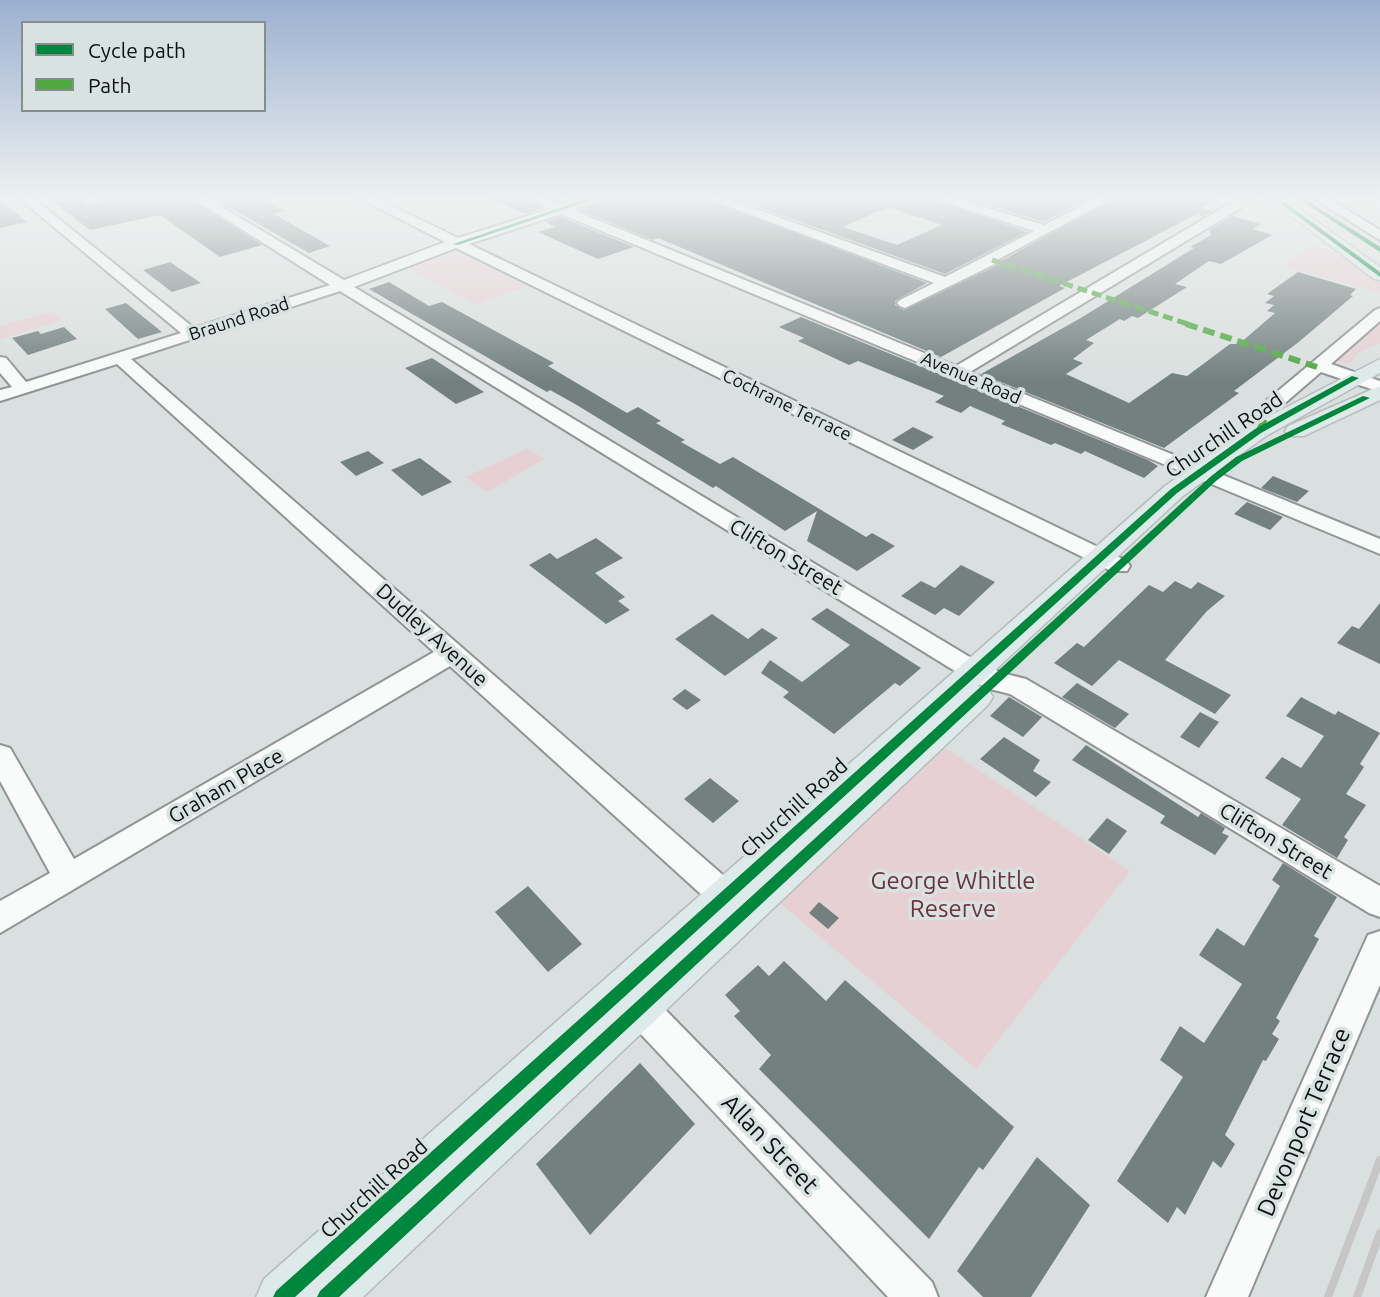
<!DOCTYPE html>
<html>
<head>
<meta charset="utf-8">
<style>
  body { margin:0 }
  #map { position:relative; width:1380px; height:1297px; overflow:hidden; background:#dae0df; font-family:Ubuntu,sans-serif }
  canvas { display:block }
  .legend { position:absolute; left:21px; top:21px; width:245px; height:91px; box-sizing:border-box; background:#d8e2e1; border:2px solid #868e8d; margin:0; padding:9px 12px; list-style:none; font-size:21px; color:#0c0f0f }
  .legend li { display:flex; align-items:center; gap:14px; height:35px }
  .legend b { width:35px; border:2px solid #868e8d }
</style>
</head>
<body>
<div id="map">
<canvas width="1380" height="1297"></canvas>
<ul class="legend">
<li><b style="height:9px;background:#00873e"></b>Cycle path</li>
<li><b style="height:9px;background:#50a841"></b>Path</li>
</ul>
</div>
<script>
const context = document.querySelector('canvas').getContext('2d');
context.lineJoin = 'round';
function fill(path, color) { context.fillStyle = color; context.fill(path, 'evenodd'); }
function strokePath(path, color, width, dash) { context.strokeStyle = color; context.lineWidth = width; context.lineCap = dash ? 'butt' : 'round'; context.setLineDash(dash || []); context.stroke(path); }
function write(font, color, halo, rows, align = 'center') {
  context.font = font + ' Ubuntu,sans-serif'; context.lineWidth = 7; context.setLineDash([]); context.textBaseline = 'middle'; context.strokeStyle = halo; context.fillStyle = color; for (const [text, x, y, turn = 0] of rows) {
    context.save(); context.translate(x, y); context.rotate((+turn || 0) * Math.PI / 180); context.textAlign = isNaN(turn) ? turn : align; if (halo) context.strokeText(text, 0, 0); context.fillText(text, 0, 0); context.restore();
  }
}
fill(new Path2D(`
  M456 244 535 283 476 305 400 263Z
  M1311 246C1339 250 1358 265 1380 282V293L1282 266Z
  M53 311 63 320 0 339V326Z
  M1380 323V343L1357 353 1351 363H1342L1333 359 1341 357 1361 340 1358 334 1364 330H1373Z
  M527 449 545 459 487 492 465 477Z
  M932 739 1130 871 976 1069 767 892Z`), '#e6d0d3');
fill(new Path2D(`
  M48 198H79L87 204 111 198H189L262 245 220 257 160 215 90 230Z
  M213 198H263L285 211 274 214 330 246 309 253Z
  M488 198H525L543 208 525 214Z
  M604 198H704L927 283 895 301V305L904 310 998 265 1001 261 1116 198H1218L1202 208 1212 211 1201 217 1199 213 1059 286 1065 288 941 357 658 238 653 240 580 210Z
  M734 198H931L1027 232 945 274ZM888 207 942 225 897 245 843 227Z
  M964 198H1090L1044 222Z
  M0 200 27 222 0 228Z
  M1232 216 1261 224 1253 229 1272 235 1221 264 1209 261 1175 284 1187 287 1138 318 1132 316 1124 321 1120 319 1086 340 1094 343 1073 359 1083 363 1066 374 1129 403 1172 373 1187 376 1230 344H1239L1275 313 1267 311 1274 305 1265 303 1274 296 1267 294 1298 272 1356 289 1350 295 1353 296 1300 341 1234 391 1239 393 1164 448 981 374 1079 319 1194 248 1190 247 1211 235 1209 230Z
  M561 217 634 247 598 259 538 232 555 227 545 222Z
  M170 262 201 283 172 292 143 270Z
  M389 282 429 306 442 302 554 363 548 366 627 413 638 407 661 421 656 423 685 440 681 442 720 464 733 457 866 537 872 533 895 546 857 571 807 541 817 511 785 531 716 486 713 488 575 404 550 390 547 392 369 289Z
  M126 303 162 332 138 339 105 309Z
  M801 317 1148 460 1158 466 1144 478 1085 451 1081 454 1055 443 1051 445 1001 424 1005 421 970 406 961 413 935 402 944 396 858 361 849 365 798 341 804 338 779 327Z
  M64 327 77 339 28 355 12 338 38 331 41 334Z
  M432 358 484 392 456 404 405 368Z
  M913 427 934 437 913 450 892 440Z
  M368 451 384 463 356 476 340 462Z
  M420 458 452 482 422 496 391 470Z
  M1273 476 1309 491 1297 502 1261 488Z
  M1247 502 1283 517 1270 530 1234 514Z
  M596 538 623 558 595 573 625 597 618 601 630 610 606 624 529 565 550 553 557 559Z
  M961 565 995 582 959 616 944 608 935 615 901 596 921 581 935 588Z
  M1175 581 1191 589 1198 582 1225 596 1207 611 1165 660 1231 695 1215 714 1119 660 1092 686 1054 663 1077 643 1084 647 1149 585 1163 592Z
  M1380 603V664L1337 643 1352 626 1359 629Z
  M827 608 921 668 900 686 895 683 834 734 783 697 789 692 761 673 770 660 802 682 850 645 811 619Z
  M712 614 748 639 762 628 778 638 725 676 675 639Z
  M1077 683 1129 714 1115 728 1062 697Z
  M685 689 701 700 687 710 672 699Z
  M1009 697 1042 717 1023 737 990 716Z
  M1301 697 1335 715 1338 711 1380 733 1360 764 1364 767 1346 794 1366 805 1344 837 1348 840 1337 858 1282 825 1301 799 1265 778 1282 757 1301 768 1324 736 1286 716Z
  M1200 712 1219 722 1199 748 1180 737Z
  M1004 737 1040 760 1033 771 1051 782 1036 797 980 759Z
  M1086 745 1198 817 1201 813 1225 828 1222 833 1229 836 1215 855 1160 823 1165 816 1072 760Z
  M710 778 739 801 713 823 684 799Z
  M1107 818 1127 831 1109 854 1088 840Z
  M1283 863 1337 897 1314 936 1319 939 1276 1018 1280 1021 1272 1034 1279 1039 1266 1061 1263 1060 1225 1135 1235 1144 1221 1168 1213 1161 1185 1215 1177 1207 1168 1223 1117 1181 1183 1077 1160 1060 1180 1026 1204 1043 1242 984 1199 955 1217 928 1244 946 1280 886 1272 880Z
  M528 886 582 944 548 972 495 912Z
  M819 902 839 918 828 929 809 913Z
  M784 961 826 1001 845 980 1014 1127 983 1170 979 1167 929 1239 759 1069 771 1055 734 1016 740 1011 725 995 758 965 769 976Z
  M640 1063 695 1124 590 1235 536 1164Z
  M1037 1157 1090 1205 1031 1297H983L957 1271Z`), '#73807f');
const minor = new Path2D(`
  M19 198H33L194 328 330 285 192 198H207L344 280 445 242 359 198H376L458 238 550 209 528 198H546L562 205 582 198H602L573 210 956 366 1239 198H1247V204L970 372 1380 539V554L561 214 469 244 1127 561 1130 566 1127 571H1111L456 248 354 287 968 656 1002 673 1026 679 1380 886V917L1369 913 1010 694 986 688 950 668 340 291 131 359 747 896 752 906 747 916 736 920 725 916 450 666 0 933V901L50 873 0 781V745L10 748 74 859 434 652 117 364 0 401V390L12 387 0 373V357L6 358 26 382 181 333Z
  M706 198H725L945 277 1034 231 933 198H953L1044 225 1097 198H1113L999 259 997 263 905 308 900 306 897 303 900 300 934 283Z
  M1313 198H1328L1380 230V240Z
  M1380 308V321L1331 364 1380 381V392L1321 372 1278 409H1266L1263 405 1266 401 1375 310Z
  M1380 931V985L1248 1297H1206L1368 935Z
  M632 983 644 988 932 1282 938 1297H888L620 1012 615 1000 620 988Z`);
const major = new Path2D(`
  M1268 198H1285L1380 267V280L1374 279Z
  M1380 359V373L1266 436 1183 496 978 686 988 689 993 697 988 705 363 1297H256L264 1279 1165 486 1250 426Z
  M1380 386V400L1304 436H1288L1285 431 1288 426Z`);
strokePath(minor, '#909494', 4);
strokePath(major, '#b8bbbb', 3);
fill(minor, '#f9fafa');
fill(major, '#dee9e9');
strokePath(new Path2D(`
  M1328 1297 1380 1160
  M1357 1297 1380 1233`), '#c6c6c6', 8);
strokePath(new Path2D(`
  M1241 203 1245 198
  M992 260 1191 325`), '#50a841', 5, [10, 5]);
strokePath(new Path2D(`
  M1186 324 1317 367
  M1259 430 1272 405`), '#50a841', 6, [12, 6]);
fill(new Path2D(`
  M589 198H598L458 245 453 244Z
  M1273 198H1279L1380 272V277Z
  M1297 198H1303L1380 247V252Z
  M1352 376 1359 378 1261 433 1177 493 295 1297H273L276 1291 1171 489 1255 429Z
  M1363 396 1370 398 1242 461 1216 481 339 1297H317L320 1291 1210 477 1236 457Z`), '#00873e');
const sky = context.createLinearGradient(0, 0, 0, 380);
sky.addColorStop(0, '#9bb0d0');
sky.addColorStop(0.52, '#eef1f1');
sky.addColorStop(1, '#eef1f100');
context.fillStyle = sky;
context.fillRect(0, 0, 1380, 380);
write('18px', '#0c0f0f', '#d8e2e1', [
  ["Braund Road",239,319,-18],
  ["Avenue Road",971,378,23],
  ["Cochrane Terrace",787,405,26]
]);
write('21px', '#0c0f0f', '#d8e2e1', [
  ["Churchill Road",1224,435,-34],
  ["Clifton Street",786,557,31],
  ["Dudley Avenue",432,635,42],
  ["Graham Place",226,786,-30],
  ["Churchill Road",794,808,-42],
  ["Clifton Street",1276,841,31],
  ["Churchill Road",374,1189,-42]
]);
write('24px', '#6d323e', '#d8e2e1', [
  ["George Whittle",953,881],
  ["Reserve",953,909]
]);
write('24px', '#0c0f0f', '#d8e2e1', [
  ["Devonport Terrace",1304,1122,-67],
  ["Allan Street",770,1144,46]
]);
</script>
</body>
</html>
